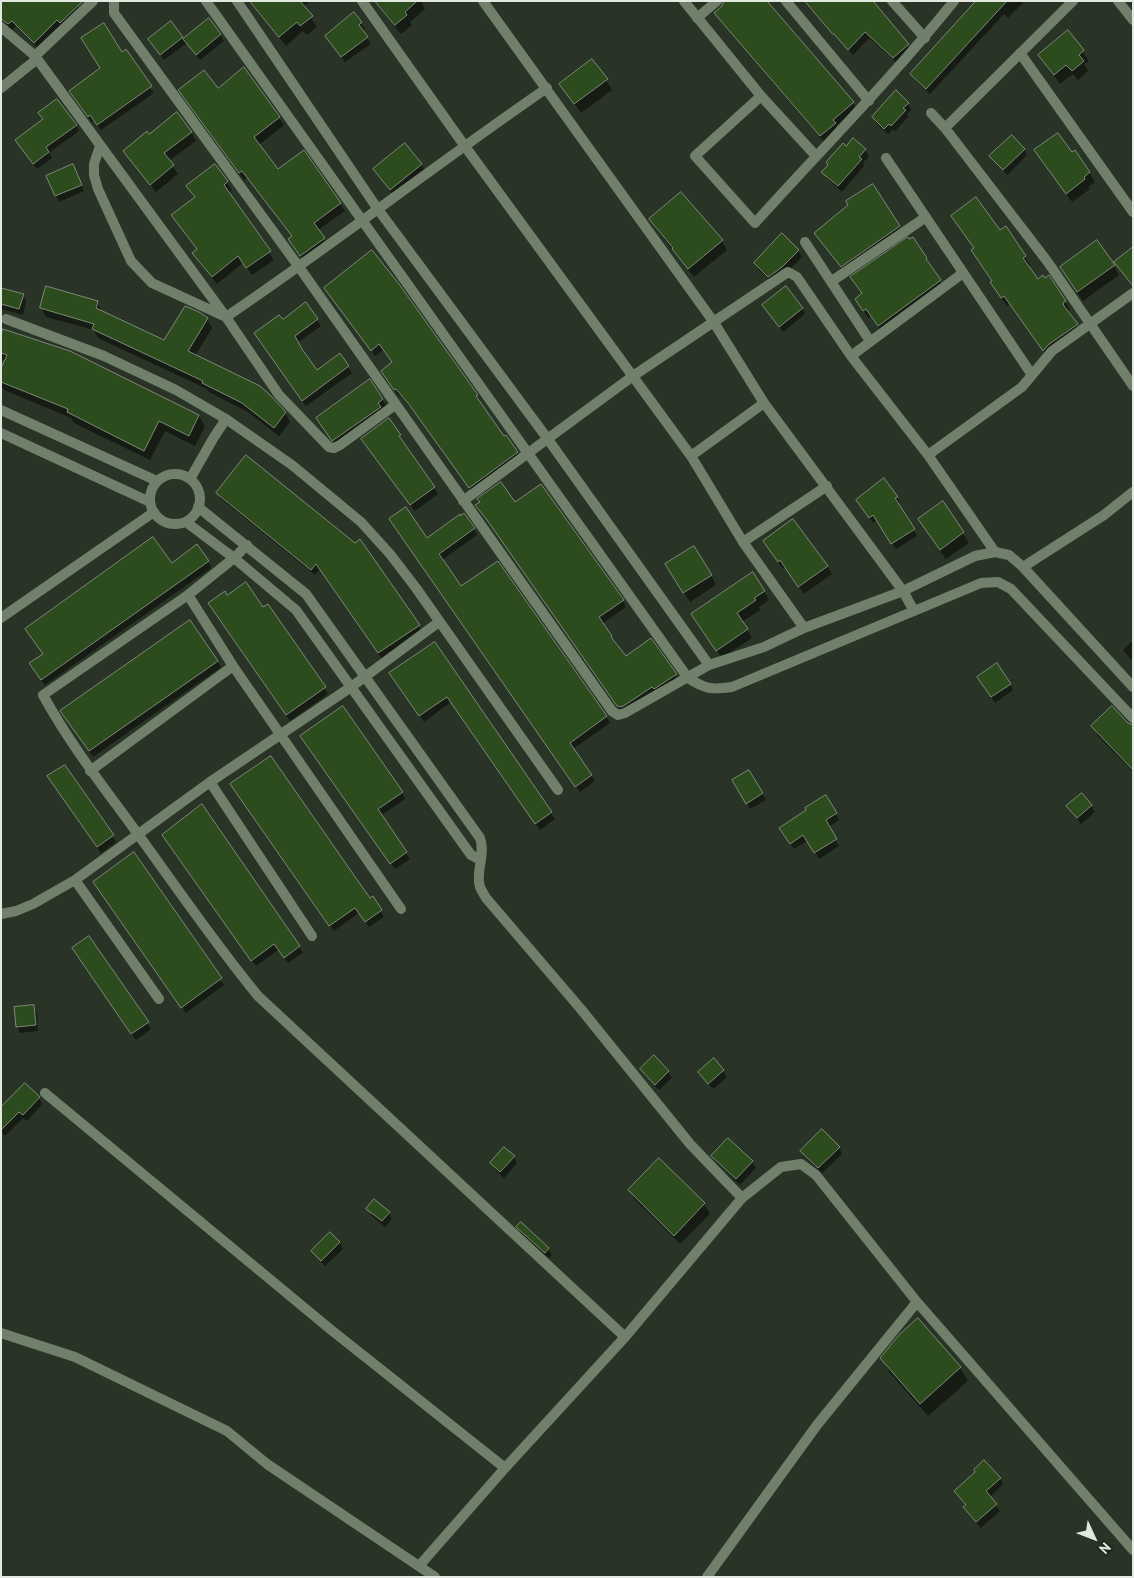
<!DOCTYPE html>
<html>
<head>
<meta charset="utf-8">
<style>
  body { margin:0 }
  #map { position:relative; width:1134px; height:1578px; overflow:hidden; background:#2a3426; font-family:"PT Sans",sans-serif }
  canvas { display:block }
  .frame { position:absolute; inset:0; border:2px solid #e2e9e0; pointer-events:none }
  .north { position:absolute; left:1069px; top:1513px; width:50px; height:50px; -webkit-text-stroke:4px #202a1c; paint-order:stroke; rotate:133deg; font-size:14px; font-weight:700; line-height:20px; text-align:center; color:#e2e9e0 }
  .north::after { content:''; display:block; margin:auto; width:18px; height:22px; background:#e2e9e0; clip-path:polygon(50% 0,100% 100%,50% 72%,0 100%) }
</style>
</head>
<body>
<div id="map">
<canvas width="1134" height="1578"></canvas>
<div class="frame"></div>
<div class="north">N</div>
</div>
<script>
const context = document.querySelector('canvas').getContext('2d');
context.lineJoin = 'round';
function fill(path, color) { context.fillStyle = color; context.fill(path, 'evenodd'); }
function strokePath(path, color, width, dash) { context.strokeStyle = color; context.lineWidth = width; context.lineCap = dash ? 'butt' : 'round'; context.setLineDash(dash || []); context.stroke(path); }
fill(new Path2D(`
  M1 1 77 6 81 12 38 48 16 26 12 30 1 20Z
  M250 1H310L303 7 317 27 307 35 303 31 286 46Z
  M377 1H421L425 9 410 22 412 25 401 34 382 11Z
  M723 1H765L808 49 853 103 857 109 836 126 838 130 824 142 719 19 715 13 725 4Z
  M804 1H870L912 51 898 64 869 38 853 55Z
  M978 1H1025L1008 18 1004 14 930 94 915 80 912 74Z
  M354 14 365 29 363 31 371 44 345 62 330 43Z
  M209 20 224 41 200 60 187 43 164 60 153 46 182 38 183 40Z
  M1068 32 1089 61 1084 64 1088 71 1078 80 1073 74 1060 84 1039 55Z
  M122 54 154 93 101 130 94 121 92 122 74 98Z
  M244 69 284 125 259 145 277 170 340 204 345 211 318 230 328 246 306 263 294 247 293 237 247 178 244 180 184 97 218 90Z
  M606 80 612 90 581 113 561 84Z
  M908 103 911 110 907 114 908 117 895 131 893 129 888 134 877 124 873 117Z
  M44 120 76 125 79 131 49 153 52 158 37 169 16 141Z
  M191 132 196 141 169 161 178 174 156 192 125 151Z
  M854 140 865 150 869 156 863 163 864 166 842 192 827 178 823 172Z
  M1024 149 1027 155 1007 175 991 156Z
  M1071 154 1089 172 1095 182 1088 187 1090 189 1072 202 1041 160Z
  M421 164 427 174 396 199 375 170Z
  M215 166 232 190 228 193 274 260 252 275 243 263 217 284 198 261 194 254 198 250 173 215 196 198 192 194Z
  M76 172 84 191 59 202 48 177Z
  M872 185 903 233 845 272 815 233Z
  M651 220 722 241 727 250 694 277 656 229Z
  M1000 232 1025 257 1030 265 1028 267 1037 281 1065 301 1070 310 1068 311 1081 334 1049 359 1010 304 1007 306 997 291Z
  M913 239 945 289 883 333 871 316 868 318 862 308 863 294 851 278Z
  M798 250 802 257 784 275 773 282 759 270 755 263Z
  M1114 266 1119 275 1083 301 1061 268Z
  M47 288 97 302 102 312 164 342 207 319 212 328 195 356 285 413 290 422 279 436 248 412 209 392 207 389 98 338 94 330 46 317 41 308Z
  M1 289 23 295 26 301 23 315 1 309Z
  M330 294 477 396 480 402H479L504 438 521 458 473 493 413 410 400 395 399 396 386 378 393 362 384 350 375 356Z
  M306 304 321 326 297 343 317 371 339 355 352 373 306 406 259 339Z
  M763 305 802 308 805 314 783 332Z
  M1 340 70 352 199 416 205 426 195 446 165 431 150 460 74 423 71 418 4 390 1 386V371L5 362 1 358Z
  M382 399 386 405 381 409 383 414 337 446 321 425Z
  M388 420 400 436 403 442 402 443 438 494 415 511 366 445Z
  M217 493 419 626 422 632 382 659 320 569 315 575 221 499Z
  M897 497 900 503 898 505 917 536 896 549 877 520 873 523 861 506Z
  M942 503 969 543 946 559 925 529Z
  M515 504 623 601 626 607 602 624 626 657 651 640 679 681 622 712 493 527Z
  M390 520 427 539 474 529 477 535 442 560 461 587 606 716 610 723 573 749 595 781 580 792Z
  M764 542 827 566 832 574 804 594 785 568 783 569Z
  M208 561 211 568 45 685 34 670 171 564Z
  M672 574 711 575 716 585 690 602Z
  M764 591 769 600 759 607 760 610 742 622 752 638 722 658 698 623Z
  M227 597 263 609 268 606 328 694 290 721 213 610Z
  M1133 640V662L1123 650Z
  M435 644 555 819 540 830 451 702 424 722 394 680Z
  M217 661 221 667 93 757 66 718Z
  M982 683 1010 684 1013 690 995 703Z
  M1127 724 1133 725V772L1098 736 1093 727Z
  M306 743 402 792 405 799 380 816 410 859 395 869Z
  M65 767 116 842 101 853 52 783Z
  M749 771 766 800 750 809 733 780Z
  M235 791 370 900 372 898 384 917 369 927 359 913 334 931Z
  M1082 794 1095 812 1081 824 1068 806Z
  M826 797 839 820 828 827 839 846 819 859 808 840 794 849 784 835Z
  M167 841 299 946 303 953 288 963 278 950 256 966Z
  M134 854 224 985 186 1013 98 888Z
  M89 938 151 1029 136 1040 77 955Z
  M33 1007 37 1013 38 1031 20 1033 17 1027Z
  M654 1057 668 1072 672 1078 659 1090 645 1075 641 1069Z
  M723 1071 727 1077 713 1089 703 1078Z
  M39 1098 42 1104 27 1121 23 1118 5 1136 1 1132V1109Z
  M839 1147 842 1154 822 1173 805 1157 801 1151Z
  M713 1156 752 1162 756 1168 740 1185 717 1163Z
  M514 1157 517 1163 504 1178 495 1170 491 1163Z
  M659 1160 704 1204 710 1214 680 1244 635 1200 629 1190Z
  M368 1209 389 1213 392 1219 385 1227 371 1215Z
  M518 1227 548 1249 552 1255 549 1258 521 1233Z
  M339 1242 343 1249 325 1266 313 1252Z
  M918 1320 960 1368 968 1381 928 1416 889 1372 882 1358Z
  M1000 1478 1003 1484 990 1497 1000 1511 981 1528 968 1514 965 1508 967 1506 955 1492Z`), '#0007');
const building = new Path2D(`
  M1 1H83L60 23 57 20 34 43 12 21 8 24 1 19Z
  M250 1H300L313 16 300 26 297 22 279 37Z
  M375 1H417L405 12 407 15 395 25Z
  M724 1H767L854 102 833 120 836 123 820 136 714 13 722 6Z
  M805 1H873L909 44 893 58 865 32 848 50 834 34H833Z
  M976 1H1007L926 89 910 74Z
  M354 12 362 22 359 25 368 37 341 57 325 36Z
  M209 18 221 34 196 55 183 39Z
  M171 21 183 37 160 55 148 39Z
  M104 23 122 52 126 49 152 86 97 125 90 115 88 117 69 91 100 68 81 38Z
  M1068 30 1084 50 1079 55 1084 61 1072 71 1066 65 1054 75 1038 55Z
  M592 59 608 79 574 104 559 84Z
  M244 67 280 117 254 137 278 169 304 150 341 203 314 223 325 238 300 256 288 239 292 236 242 171 239 173 178 90 204 70 218 88Z
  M896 90 909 103 903 108 906 110 891 126 889 124 884 129 872 117Z
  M57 99 77 125 46 147 49 152 33 164 15 140 43 119 38 113Z
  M177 112 192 132 164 153 174 165 150 185 123 151 147 131 149 134Z
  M1058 133 1072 152 1075 150 1090 172 1084 177 1085 179 1066 194 1034 150Z
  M1012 135 1025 149 1003 170 989 156Z
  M853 138 866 149 859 157 862 159 838 186 821 172 828 165 826 162 843 143 846 146Z
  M405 143 422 164 390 190 373 169Z
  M73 164 82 185 55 196 46 176Z
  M215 164 228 181 224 185 271 251 246 268 238 256 212 277 192 253 197 249 171 215 195 197 186 186Z
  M873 184 900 226 841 267 814 233 848 205 846 201Z
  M681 192 723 240 688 269 672 249 673 248 649 219Z
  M976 197 1000 230 1006 226 1026 256 1023 258 1038 279 1043 275 1045 278 1049 275 1066 301 1063 303 1064 306 1078 324 1048 345 1043 351 1004 296 1001 298 990 282 992 281 971 250 974 248 951 216Z
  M782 233 799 250 781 268 768 277 754 263Z
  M908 237 909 239 913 237 927 258 926 259 941 280 878 326 866 309 863 311 855 299 862 293 850 277Z
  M1097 240 1115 265 1077 292 1060 267Z
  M1133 247V286L1114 262Z
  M372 250 399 284 478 395 476 396 504 436 506 435 518 452 469 488 408 403 396 389 394 390 381 371 392 362 379 344 371 351 324 288Z
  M46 286 98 301 96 308 164 340 185 306 199 312 208 318 188 351 260 386 270 395 286 412 274 428 242 403 202 383 203 381 92 329 94 324 40 308Z
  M786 286 803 308 779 327 762 305Z
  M1 288 24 294 19 309 1 304Z
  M306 302 318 319 295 336 302 349 317 370 340 353 349 366 302 401 254 333 279 315 283 319Z
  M3 329 70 351 199 415 189 436 159 421 144 451 67 412 68 409 1 382V368L7 355 1 353V336Z
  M370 379 383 399 378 403 381 407 332 441 316 418Z
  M389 418 401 435 399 436 435 487 410 505 361 439Z
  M246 455 355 543 360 539 420 625 378 653 316 564 311 570 216 493Z
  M884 478 898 497 895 498 915 529 891 544 873 515 869 518 856 500Z
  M501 482 515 502 541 484 624 600 599 617 612 636 611 637 626 656 651 638 677 674 654 689 652 687 622 707 617 706 487 520 475 505 480 502 477 499Z
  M943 501 964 532 940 550 918 519Z
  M406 507 427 538 460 514V516L464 513 475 528 439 554 451 571 461 586 498 561 607 716 570 743 592 775 575 787 389 519Z
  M793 519 828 566 798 587 780 560 778 562 763 541Z
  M153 537 172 563 197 544 209 561 41 680 29 663 43 654 25 629Z
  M694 546 712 575 683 593 665 564Z
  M753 572 765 591 754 598 756 600 737 613 748 629 716 651 691 614Z
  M246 582 263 607 268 604 326 687 286 715 208 603 225 591 227 595Z
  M190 620 218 661 89 751 60 711Z
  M435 642 552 812 535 824 447 697 419 716 389 673Z
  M997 663 1011 684 991 697 977 677Z
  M343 706 403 792 378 809 407 852 390 864 300 736Z
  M1112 706 1128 723 1133 725V770L1091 726Z
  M271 756 351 871 370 898 373 896 382 910 365 922 355 908 329 926 230 784Z
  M65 765 114 835 97 847 47 776Z
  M749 770 763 793 746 804 732 780Z
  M1082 793 1092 805 1077 818 1066 806Z
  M826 795 837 813 826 820 837 839 814 853 803 835 790 844 779 828 806 810 805 808Z
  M202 804 300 946 284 958 274 944 251 961 162 835Z
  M134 852 222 978 181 1008 93 882Z
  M89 936 149 1022 131 1034 72 948Z
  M34 1005 36 1025 16 1027 14 1007Z
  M654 1055 669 1071 655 1085 640 1069Z
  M714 1058 724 1070 708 1084 698 1072Z
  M25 1083 40 1097 23 1115 19 1112 1 1130V1107Z
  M822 1129 840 1147 818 1168 800 1151Z
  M728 1138 753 1161 736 1179 711 1156Z
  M504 1147 515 1156 500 1172 490 1163Z
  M659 1158 705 1203 674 1236 628 1190Z
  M374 1199 390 1212 382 1221 366 1209Z
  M521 1222 549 1248 545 1253 516 1227Z
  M330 1232 340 1242 321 1261 311 1251Z
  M918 1318 961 1367 920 1404 880 1358 899 1335Z
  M984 1460 1001 1478 986 1491 997 1504 976 1522 963 1507 966 1505 954 1491 975 1472 974 1470Z`);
fill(building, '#2c4c1e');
strokePath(building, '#7d8979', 1);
strokePath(new Path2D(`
  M114 1V13L299 267 612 711 618 715 625 713 709 665 764 647 804 628 903 591 975 556 995 552 1009 555 1023 567 1133 687
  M206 1 688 678C705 689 712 690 732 687L981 583 998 582 1011 589 1133 718
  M237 1 377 208 547 438 709 665
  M362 1 464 145 691 456 743 542 804 628
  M483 1 713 321 764 403 903 591 914 611
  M684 1 761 96
  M786 1 869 101
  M892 1 925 38
  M1118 1 1133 20
  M697 18 717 1
  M1 27 35 56 226 317C335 243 438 163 547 88
  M1020 53 1133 212
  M35 56 93 1
  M1 88 37 59
  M931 113 945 128 1047 261 1133 386
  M945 128 1073 1
  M100 146 94 164V175L98 189 131 261 152 283 226 317 279 395 329 447 334 448 340 445 395 405
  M816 156 761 96 695 156 755 223C822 149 892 78 954 1
  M886 158 1032 375
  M805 242 870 341
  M832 281 926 217
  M6 319 104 356 176 390 226 419 292 465 361 522 390 554 416 588 558 790
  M851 356 963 273
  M1 410 157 481
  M1 433 150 502
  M928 455 1022 387 1052 351 1133 293
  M691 456 764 403
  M150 499a25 25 0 1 1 50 0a25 25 0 1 1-50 0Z
  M190 479 214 437 226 419
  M463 501 633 376 788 272 797 277 851 356 928 455 995 552
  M198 507 306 594 480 838C486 854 475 872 480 887 481 890 484 894 486 898L580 1008 690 1144 742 1198
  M186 522 234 558 296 610 471 855 481 860
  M743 542 827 486
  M247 545 234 558 188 595 43 695C71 746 106 790 140 837 179 891 216 945 258 996L625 1337
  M1023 567 1104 515 1133 492
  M188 595 233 666 401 909
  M1 618 154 512
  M90 771 233 666
  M210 782 312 936
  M75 880 159 999
  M1 914 16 911 33 904 75 880 210 782 351 687 439 622
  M45 1093 330 1329 505 1468
  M1 1333 75 1357 227 1431 267 1464 435 1577
  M419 1566 505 1468 625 1337 742 1198 781 1167 801 1164 816 1175 917 1302 1133 1550
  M707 1577 817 1425 917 1302`), '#71806b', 10);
</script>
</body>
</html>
